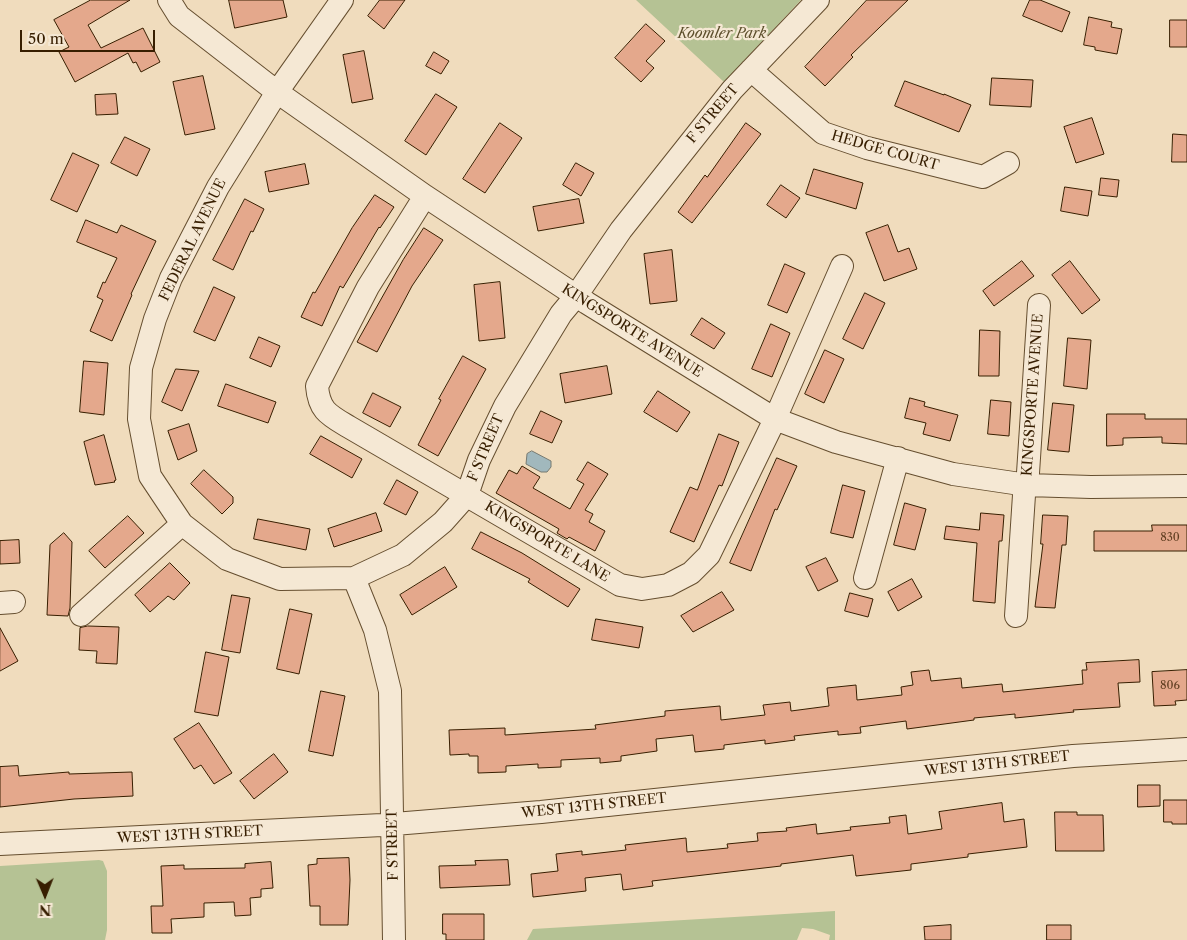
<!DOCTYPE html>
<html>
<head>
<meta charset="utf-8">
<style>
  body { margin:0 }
  #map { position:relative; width:1187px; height:940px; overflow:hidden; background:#f0dcbd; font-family:"Libre Caslon Text",serif }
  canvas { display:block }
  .north { position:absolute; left:20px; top:870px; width:50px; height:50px; -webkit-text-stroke:4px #f5e8d4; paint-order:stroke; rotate:179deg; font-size:14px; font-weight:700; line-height:20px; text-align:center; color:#371e00 }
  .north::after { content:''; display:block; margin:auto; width:18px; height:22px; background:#371e00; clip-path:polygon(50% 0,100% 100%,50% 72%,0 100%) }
  .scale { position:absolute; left:20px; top:30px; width:135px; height:22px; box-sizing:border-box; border:2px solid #371e00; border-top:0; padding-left:6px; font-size:15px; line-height:18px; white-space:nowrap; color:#371e00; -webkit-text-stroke:4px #f5e8d4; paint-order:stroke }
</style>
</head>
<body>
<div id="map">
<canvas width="1187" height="940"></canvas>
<div class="north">N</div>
<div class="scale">50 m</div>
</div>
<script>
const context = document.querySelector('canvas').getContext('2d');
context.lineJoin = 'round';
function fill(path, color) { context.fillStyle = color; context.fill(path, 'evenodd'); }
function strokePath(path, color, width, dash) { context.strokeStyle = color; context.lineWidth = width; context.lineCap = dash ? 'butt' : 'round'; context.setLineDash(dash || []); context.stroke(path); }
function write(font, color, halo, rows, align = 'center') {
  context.font = font + ' "Libre Caslon Text",serif'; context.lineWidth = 4.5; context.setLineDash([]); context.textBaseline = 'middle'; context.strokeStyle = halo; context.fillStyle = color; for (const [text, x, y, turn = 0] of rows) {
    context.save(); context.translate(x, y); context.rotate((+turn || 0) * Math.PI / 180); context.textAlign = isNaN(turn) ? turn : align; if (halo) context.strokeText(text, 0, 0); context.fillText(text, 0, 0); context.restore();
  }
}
fill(new Path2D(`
  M636 0H801L724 82Z
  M99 860 103 861 107 871V930L105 940H0V866Z
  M835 911V940H829L830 935 813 929 802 928 797 940H527L533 929Z`), '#b5c294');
const water = new Path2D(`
  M532 451 551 461V467L547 472H541L526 464 527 454Z`);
fill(water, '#a1b8bd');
strokePath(water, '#777a71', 1);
const building = new Path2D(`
  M91 0H130L88 25 101 48 143 28 160 62 141 72 136 62 133 63 128 53 75 82 59 52 69 47 54 20Z
  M229 0H283L287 17 235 28Z
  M380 0H405L384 29 368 16Z
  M867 0H908L851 55 853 57 825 86 805 67Z
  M1030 0H1040L1070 12 1062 32 1023 16Z
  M1089 17 1112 22 1111 27 1122 29 1117 54 1095 50V47L1084 45Z
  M1170 20H1187V47H1170Z
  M646 24 665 41 646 61 654 68 641 82 615 58Z
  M364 51 373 99 352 103 343 55Z
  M434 52 449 61 441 74 426 66Z
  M203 76 215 129 185 135 173 82Z
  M992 78 1033 80 1031 107 990 105Z
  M905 81 944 95V94L971 105 959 132 895 106Z
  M116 94 118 114 96 115 95 95Z
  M436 94 457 107 426 155 405 141Z
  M1092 118 1104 154 1076 163 1064 127Z
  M500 123 522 138 485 193 463 179Z
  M746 123 761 134 692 223 678 212 705 175 707 177Z
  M1173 134 1187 135V162H1172Z
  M125 137 150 149 137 176 111 163Z
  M73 153 99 165 77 212 51 200Z
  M576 163 594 173 581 196 563 185Z
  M305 164 309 184 269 192 265 172Z
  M814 169 863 183 856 209 806 194Z
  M1101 178 1119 180 1117 197 1099 195Z
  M781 185 800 198 786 218 767 205Z
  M1065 187 1092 191 1088 216 1061 211Z
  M375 195 394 207 380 228 379 227 343 288 340 286 322 326 301 317 313 292 315 293 352 228Z
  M245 199 264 209 253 232 251 231 233 270 213 260Z
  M579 199 584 223 538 231 533 207Z
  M86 220 117 233 121 225 156 241 131 294 132 295 112 341 90 331 103 300 97 297 103 282 105 283 117 258 77 242Z
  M888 225 898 252 909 248 917 269 884 281 866 233Z
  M424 228 443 240 412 286 377 352 357 342 403 260Z
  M672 250 677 301 650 304 644 254Z
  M1022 261 1034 276 994 306 983 291Z
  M1070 261 1100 300 1082 314 1052 275Z
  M785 264 805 273 787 313 768 305Z
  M500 282 505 338 479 341 474 285Z
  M214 287 235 297 215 341 194 332Z
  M865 293 885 303 863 349 843 339Z
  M702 318 725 333 714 349 691 335Z
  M771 324 790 333 772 377 752 369Z
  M980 330 1000 331 999 376H979Z
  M259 337 280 346 271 367 250 358Z
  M1068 338 1091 340 1087 389 1064 386Z
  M825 350 844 359 824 403 805 394Z
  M463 356 486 369 438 456 418 445 441 400 439 399Z
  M84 361 108 363 104 415 80 412Z
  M607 366 612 394 565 403 560 374Z
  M176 369 199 371 182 411 162 402Z
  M226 384 276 402 268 423 218 406Z
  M658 391 690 412 677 432 644 412Z
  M373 393 401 407 390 427 363 413Z
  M910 398 925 402 924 406 958 415 950 441 923 434 926 423 905 418Z
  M991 400 1011 402 1009 436 988 434Z
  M1053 403 1074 405 1069 452 1048 450Z
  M541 411 562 421 552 443 530 434Z
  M1107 414H1145V419H1187V444L1162 443V437L1123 438V445L1107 446Z
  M189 424 197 451 178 460 168 431Z
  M719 434 739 442 722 486 719 485 694 542 670 532 690 487 697 490Z
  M104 435 116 480 114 481 115 482 95 485 84 442Z
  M321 436 362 459 352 478 310 454Z
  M777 458 797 466 777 510 775 509 751 571 730 563Z
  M588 462 608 474 585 510 593 514 589 522 605 531 595 551 569 537 567 539 557 533 559 529 496 493 509 470 517 474 522 466 540 477 533 488 570 509 584 484 577 480Z
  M204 470 233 497V503L222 514 191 484Z
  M397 480 418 492 406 515 384 504Z
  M843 485 865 491 853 538 831 533Z
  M905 503 926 509 915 550 894 545Z
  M376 513 382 531 334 547 328 529Z
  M981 513 1004 515 1002 541H999L995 603 973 601 977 543 944 539 946 526 979 530Z
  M1043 515 1068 516 1066 545H1062L1055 608 1035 607 1043 544H1041Z
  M128 516 144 533 105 568 89 551Z
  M258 519 310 529 306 550 254 539Z
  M1152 525H1187V551H1094V531H1152Z
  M481 532 522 553 580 589 568 607 528 582 530 579 472 549Z
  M64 533 72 542 70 608 68 616 47 615 50 545Z
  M19 540 20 563 0 564V541Z
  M826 558 838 581 818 591 806 567Z
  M170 563 190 583 174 600 168 596 150 612 135 595Z
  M445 567 457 587 412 615 400 595Z
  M912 579 922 597 898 611 888 592Z
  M722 592 734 610 693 632 681 616Z
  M850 593 873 599 868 617 845 611Z
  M232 595 250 598 240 653 222 650Z
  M290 609 312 614 299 674 277 669Z
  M596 619 643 627 639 648 592 640Z
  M88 626 119 627 117 664 96 663 97 651 79 650 80 628Z
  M0 628 18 661 0 671Z
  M206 652 229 657 218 716 195 712Z
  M1139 660 1140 682 1118 683 1120 707 1073 710 1074 712 1015 718V714L974 718V720L907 729 906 721 860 727 861 733 838 735V731L794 736 795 740 765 744V740L724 745V749L695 752 693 735 656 739 657 751 621 756V761L600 763V758L561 760V767L538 768V764L506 766V772L478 773V756H469V754L450 755 449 730 505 728V735L596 729 595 725 665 716V711L720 706 721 720 765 715 763 705 790 702 791 711 829 706 827 688 856 685 857 700 902 695 901 687 913 685 911 672 929 670 931 681 961 678 962 688 1002 684 1003 692 1083 684 1082 670H1087L1086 663Z
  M1187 670V700L1175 701 1176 705 1154 706 1152 672Z
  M321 691 345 696 333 756 309 751Z
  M199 723 232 773 214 784 201 765 194 769 174 739Z
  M274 754 288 772 254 799 240 781Z
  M18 766 19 776 69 772V774L132 772 133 796 74 799 0 807V767Z
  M1138 785H1160V806L1138 807Z
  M1164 800H1187V824H1172V822H1164Z
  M1002 803 1004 822 1024 819 1027 847 968 854V857L911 864V870L856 876 853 855 781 864V866L652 881 653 886 623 890 621 874 585 878 586 891 533 897 531 874 558 871 556 854 582 851V855L626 850 625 845 686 838 687 852 728 848 727 844 758 841 757 833 787 831 786 828 816 824 817 834 851 830 850 827 890 823 889 817 906 815 908 834 942 829 939 812Z
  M1055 812H1077V815H1103L1104 851H1056Z
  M349 858 350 880 348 925H320V906H310L308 865 317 864V859Z
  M508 860 510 885 440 888 439 866 476 865 475 861Z
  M271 862 273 888 261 889V897L250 898 251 915 235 916 234 902 204 903V917L171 919 172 933H152L151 906H163L161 866 184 865V869L245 868V864Z
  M443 914H484V940H446V934H443Z
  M951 925V940H925L924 927Z
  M1047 925H1071V940H1047Z`);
fill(building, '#e4a88c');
strokePath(building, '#371e00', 1);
const minor = new Path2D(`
  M169 0 179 16 277 92 425 196 587 303 775 419 836 442 953 474 1027 485 1091 487 1187 486
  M342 0 277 92 218 187 171 278 155 319 141 368 139 419 150 476 182 524 227 559 280 579 354 578 403 555 443 522 467 495 479 460 505 406 561 314 576 296 621 230 732 90 818 0
  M751 70 823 133 867 148 983 177 1008 163
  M425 196 368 287 317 386C319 411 329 415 349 427L620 585 642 589 668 585 691 573 709 555 775 419 842 266
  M354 578 375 630 390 691 394 940
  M865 578 898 458
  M0 603 14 602
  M81 615 182 524
  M1016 616 1024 495 1028 473 1039 305
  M0 844 382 825 541 812 1073 756 1187 749`);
strokePath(minor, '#654e2f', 24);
strokePath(minor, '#f5e8d4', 22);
write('11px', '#624023', null, [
  ["830",1170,538],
  ["806",1170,686]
]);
write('italic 14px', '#5d4f2c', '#f5e8d4', [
  ["Koomler Park",722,34]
]);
write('14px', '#371e00', '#f5e8d4', [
  ["F STREET",713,114,-50],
  ["HEDGE COURT",885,151,16],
  ["FEDERAL AVENUE",193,240,-64],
  ["KINGSPORTE AVENUE",632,331,32],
  ["KINGSPORTE AVENUE",1033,395,-86],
  ["F STREET",486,448,-67],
  ["KINGSPORTE LANE",547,542,31],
  ["WEST 13TH STREET",997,764,-6],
  ["WEST 13TH STREET",594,806,-6],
  ["WEST 13TH STREET",190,835,-3],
  ["F STREET",393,845,-91]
]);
</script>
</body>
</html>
